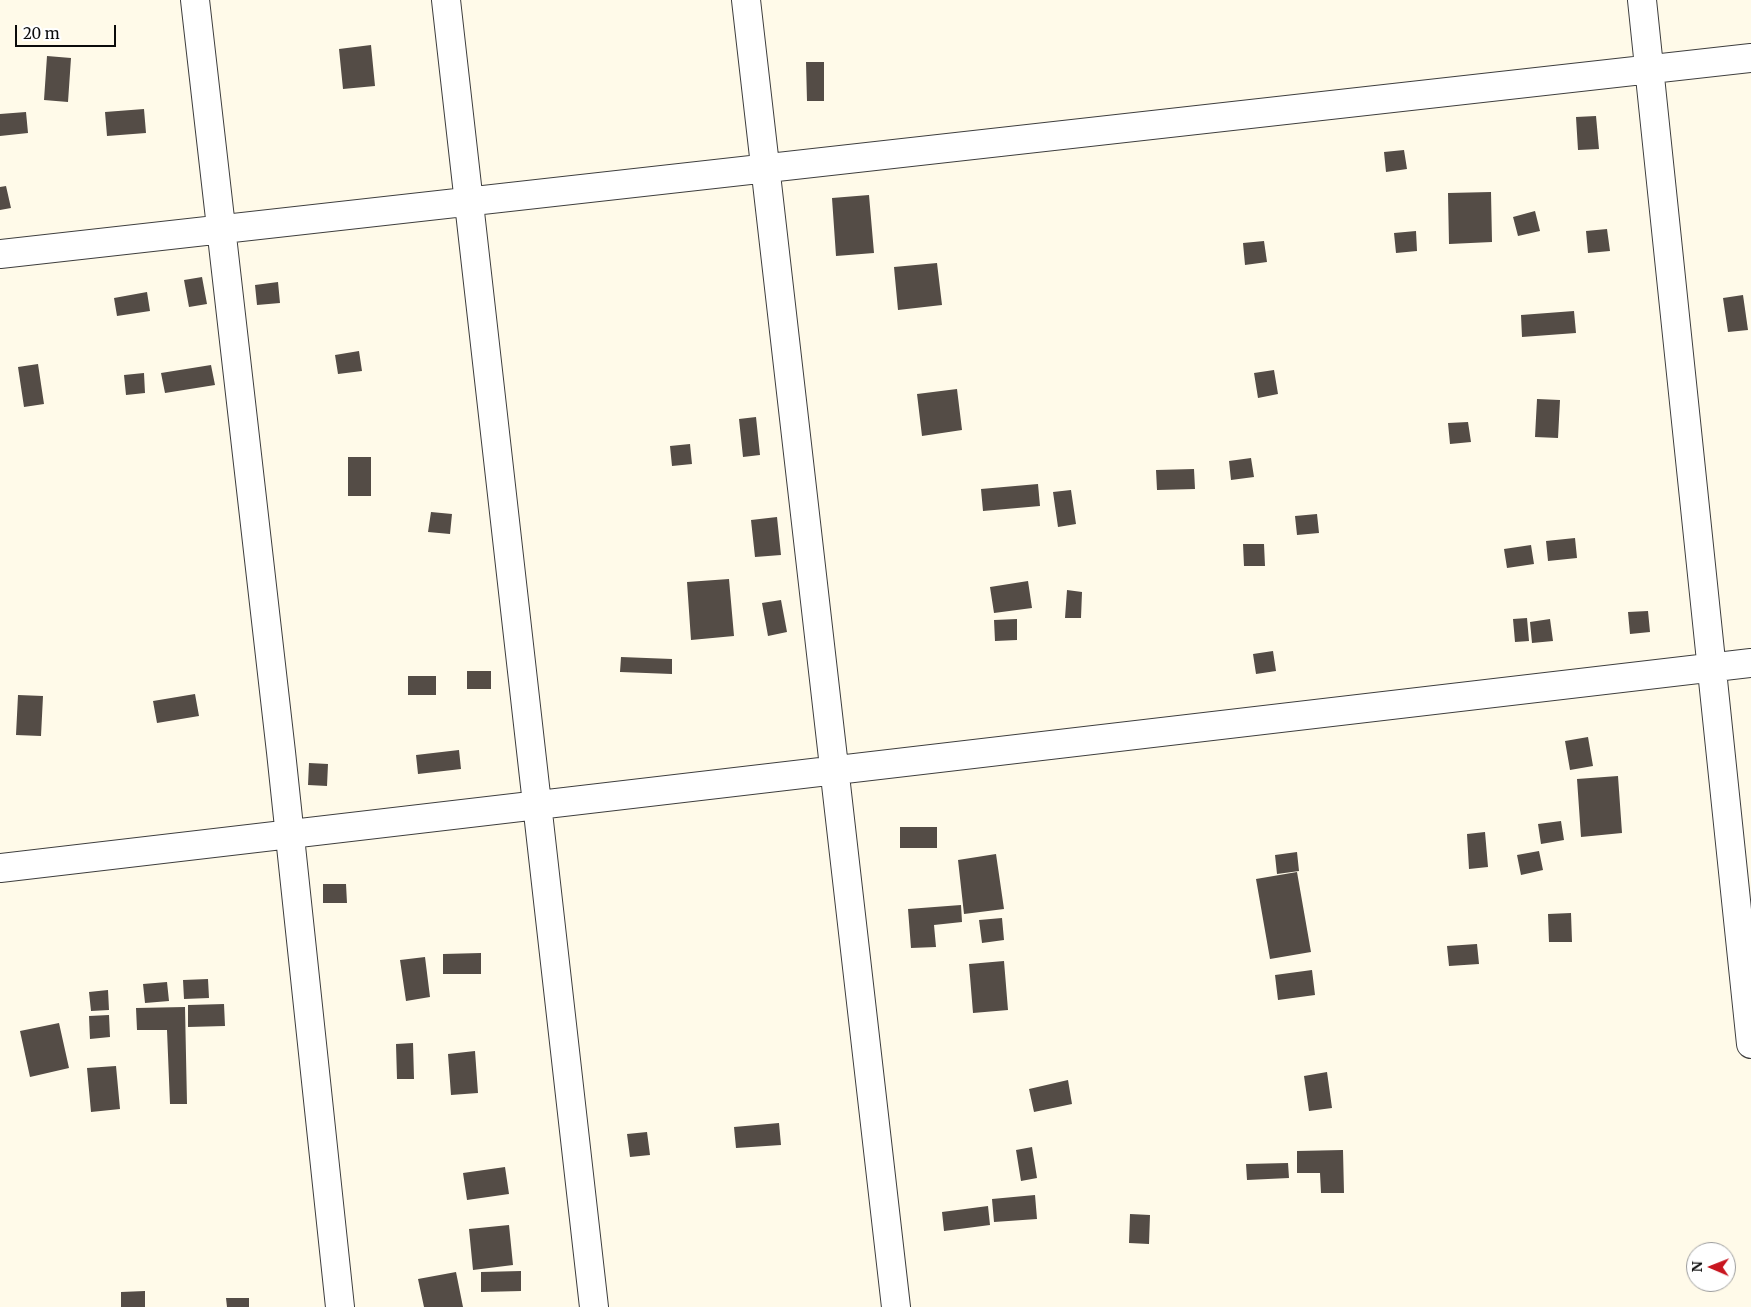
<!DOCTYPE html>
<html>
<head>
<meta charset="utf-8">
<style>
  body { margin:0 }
  #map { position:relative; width:1751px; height:1307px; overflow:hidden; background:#fffae9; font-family:Merriweather,serif }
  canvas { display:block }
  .north { position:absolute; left:1686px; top:1242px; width:50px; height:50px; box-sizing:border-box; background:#fff; border:1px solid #9d9d9d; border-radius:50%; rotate:271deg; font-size:14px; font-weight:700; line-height:20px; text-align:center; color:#0b0b0b }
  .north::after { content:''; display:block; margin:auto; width:18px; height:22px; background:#c81620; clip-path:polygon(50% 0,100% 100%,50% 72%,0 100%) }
  .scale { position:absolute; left:15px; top:25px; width:101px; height:22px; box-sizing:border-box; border:2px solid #0b0b0b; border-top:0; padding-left:6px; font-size:15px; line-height:18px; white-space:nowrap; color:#0b0b0b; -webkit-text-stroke:4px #fff; paint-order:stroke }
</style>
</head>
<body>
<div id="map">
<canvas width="1751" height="1307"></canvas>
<div class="north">N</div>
<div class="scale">20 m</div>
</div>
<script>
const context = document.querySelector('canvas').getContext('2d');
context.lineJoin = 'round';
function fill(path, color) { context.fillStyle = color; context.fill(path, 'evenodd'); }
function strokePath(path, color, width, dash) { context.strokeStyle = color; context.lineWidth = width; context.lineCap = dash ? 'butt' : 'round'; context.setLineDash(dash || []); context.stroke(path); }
fill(new Path2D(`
  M371 45 375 86 343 89 339 49Z
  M47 56 71 58 68 102 44 100Z
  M806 62H824V101H807Z
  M144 109 146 133 107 136 105 112Z
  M26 112 28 133 0 136V114Z
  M1596 116 1599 149 1578 150 1576 117Z
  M1404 150 1407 169 1386 172 1384 152Z
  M6 186 11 208 0 210V187Z
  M1491 192 1492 242 1449 244 1448 193Z
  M869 195 874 253 836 256 832 198Z
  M1535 211 1540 231 1518 236 1513 217Z
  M1607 229 1610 251 1588 253 1586 231Z
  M1416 231 1417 251 1396 253 1394 233Z
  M1264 241 1267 262 1245 265 1243 243Z
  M937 263 942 305 898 310 894 267Z
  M202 277 207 304 189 307 184 280Z
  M278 282 280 303 257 305 255 285Z
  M147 292 150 311 117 316 114 298Z
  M1743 295 1748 330 1728 332 1723 298Z
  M1574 311 1576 333 1522 337 1521 315Z
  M359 351 362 371 338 374 335 355Z
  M38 364 44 404 24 407 18 367Z
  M211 365 215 385 165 393 161 373Z
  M1274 370 1278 394 1258 398 1254 373Z
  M144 373 145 393 126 395 124 375Z
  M957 389 962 430 922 436 917 394Z
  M1537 399 1560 400 1558 438 1535 437Z
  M756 417 760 455 743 457 739 419Z
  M1468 422 1471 442 1450 444 1448 423Z
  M690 444 692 464 672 466 670 446Z
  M348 457H371V496H348Z
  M1251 458 1254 477 1231 480 1229 461Z
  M1194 469 1195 489 1157 490 1156 470Z
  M1038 484 1040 506 983 511 981 489Z
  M1071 490 1076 524 1058 527 1053 492Z
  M431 512 452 514 450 534 428 532Z
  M1317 514 1319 533 1297 535 1295 516Z
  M777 517 781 555 755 557 751 520Z
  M1575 538 1577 558 1548 561 1546 541Z
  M1243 544H1264L1265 566H1244Z
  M1531 545 1534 564 1507 568 1504 549Z
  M729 579 734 636 691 640 687 582Z
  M1028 581 1032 608 994 613 990 587Z
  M1067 590 1082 592 1081 618H1065Z
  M781 600 787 632 768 636 762 603Z
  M1648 611 1650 632 1630 634 1628 612Z
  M1527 618 1529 641 1515 642 1513 619Z
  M1017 619V640L995 641 994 620Z
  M1550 619 1553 641 1532 643 1530 622Z
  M1273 651 1276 671 1256 674 1253 654Z
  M621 657 672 659V674L620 672Z
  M467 671H491V689H467Z
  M408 676H436V695H408Z
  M195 694 199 716 157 723 153 701Z
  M18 695 43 696 41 736 16 735Z
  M1588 737 1593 766 1570 770 1565 741Z
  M459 750 461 769 418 774 416 755Z
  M309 763 328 764 327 786 308 785Z
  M1618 776 1622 833 1581 837 1577 779Z
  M1561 821 1564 840 1541 844 1538 824Z
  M900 827H937V848H900Z
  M1485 832 1488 867 1469 869 1467 834Z
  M1539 851 1543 870 1521 875 1517 855Z
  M1297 852 1299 871 1277 874 1275 855Z
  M996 854 1004 909 964 914 958 860Z
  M1297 872 1311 952 1270 959 1256 879Z
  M323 884H346L347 903H323Z
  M961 905 962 922 934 925 936 947 911 948 908 909Z
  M1571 913 1572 942H1549L1548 914Z
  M1002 918 1004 940 982 943 979 920Z
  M1477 944 1479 964 1449 966 1447 946Z
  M481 953V974H443V954Z
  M425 957 430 997 406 1001 400 960Z
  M1004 961 1008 1010 973 1013 969 964Z
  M1312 970 1315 995 1278 1000 1275 975Z
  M208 979 209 998 184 999 183 980Z
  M167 982 169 1001 145 1003 143 984Z
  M108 990 109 1010 91 1011 89 992Z
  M224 1004 225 1026 188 1027V1005Z
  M185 1007 187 1104H170L167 1030H137L136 1008Z
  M109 1015 110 1037 90 1039 89 1016Z
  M59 1023 69 1068 30 1077 20 1031Z
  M413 1043 414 1079H397L396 1044Z
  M475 1051 478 1093 451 1095 448 1054Z
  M116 1066 120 1109 91 1112 87 1068Z
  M1327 1072 1332 1108 1309 1111 1304 1076Z
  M1068 1080 1072 1104 1034 1112 1029 1089Z
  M779 1123 781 1145 736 1148 734 1127Z
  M647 1132 650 1155 630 1157 627 1134Z
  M1032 1147 1037 1178 1021 1181 1016 1150Z
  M1343 1150 1344 1193H1321L1320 1173H1297V1151Z
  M1288 1163 1289 1178 1247 1180 1246 1164Z
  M505 1167 509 1194 467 1200 463 1173Z
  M1035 1195 1037 1219 994 1222 992 1199Z
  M988 1206 990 1225 944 1231 942 1212Z
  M1130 1214 1150 1215 1149 1244 1129 1243Z
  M509 1225 513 1265 473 1270 469 1229Z
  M521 1271V1291L481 1292V1272Z
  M456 1272 463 1307H424L418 1279Z
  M145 1291V1307H121V1292Z
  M226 1298H249V1307H227Z`), '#544c46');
const street = new Path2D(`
  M195 0 281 752 340 1307
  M446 0 594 1307
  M746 0 896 1307
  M1642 0 1751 1044
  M0 254 1751 58
  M0 868 1751 663`);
strokePath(street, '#3e3e3e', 30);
strokePath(street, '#fff', 28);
</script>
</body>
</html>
